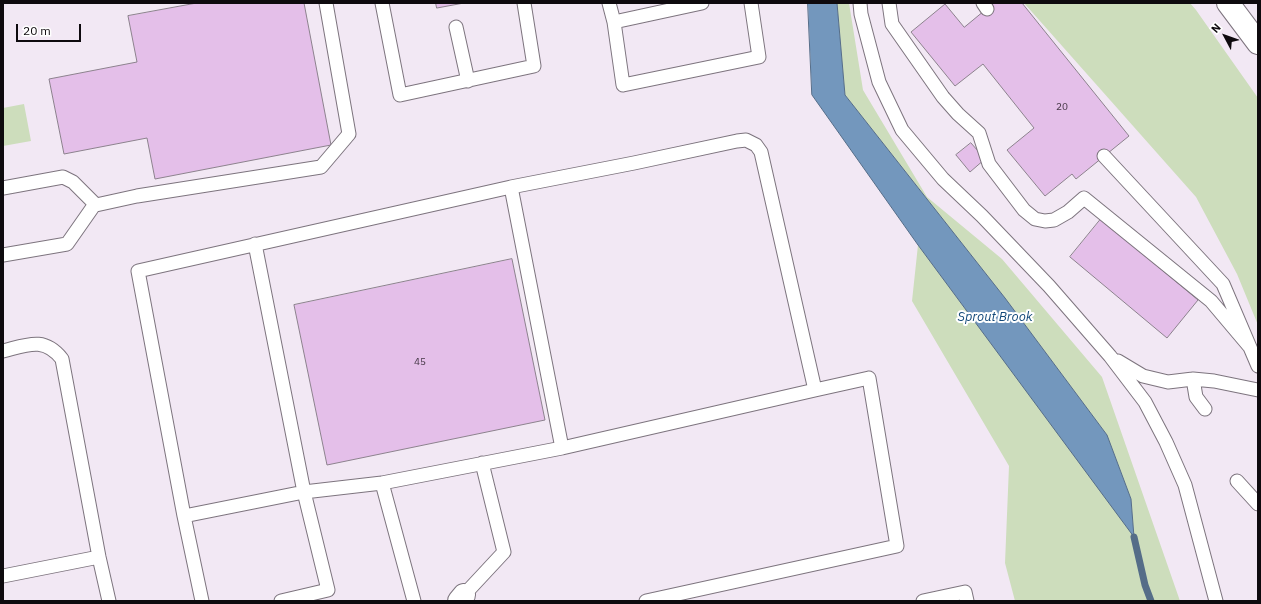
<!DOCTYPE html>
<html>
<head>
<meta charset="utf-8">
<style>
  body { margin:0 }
  #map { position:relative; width:1261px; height:604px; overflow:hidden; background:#f2e8f4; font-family:"IBM Plex Sans",sans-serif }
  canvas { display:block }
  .frame { position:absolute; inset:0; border:4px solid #0e0a0e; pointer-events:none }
  .north { position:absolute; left:1205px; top:16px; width:40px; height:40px; -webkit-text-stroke:3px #fff; paint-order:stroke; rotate:311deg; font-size:11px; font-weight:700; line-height:16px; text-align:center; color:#0e0a0e }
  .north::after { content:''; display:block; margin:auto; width:14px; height:18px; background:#0e0a0e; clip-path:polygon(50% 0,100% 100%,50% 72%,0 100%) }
  .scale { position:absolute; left:16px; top:24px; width:65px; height:18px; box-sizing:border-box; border:2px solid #0e0a0e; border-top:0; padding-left:5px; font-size:12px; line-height:14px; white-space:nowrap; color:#0e0a0e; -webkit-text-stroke:3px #fff; paint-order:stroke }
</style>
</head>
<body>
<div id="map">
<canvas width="1261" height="604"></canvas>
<div class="frame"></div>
<div class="north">N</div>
<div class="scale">20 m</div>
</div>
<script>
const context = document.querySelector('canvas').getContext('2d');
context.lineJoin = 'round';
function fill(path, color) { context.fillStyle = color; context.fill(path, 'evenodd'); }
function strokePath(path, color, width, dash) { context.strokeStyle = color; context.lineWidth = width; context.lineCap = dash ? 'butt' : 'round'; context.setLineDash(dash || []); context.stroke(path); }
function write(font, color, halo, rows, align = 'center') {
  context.font = font + ' "IBM Plex Sans",sans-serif'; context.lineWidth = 4; context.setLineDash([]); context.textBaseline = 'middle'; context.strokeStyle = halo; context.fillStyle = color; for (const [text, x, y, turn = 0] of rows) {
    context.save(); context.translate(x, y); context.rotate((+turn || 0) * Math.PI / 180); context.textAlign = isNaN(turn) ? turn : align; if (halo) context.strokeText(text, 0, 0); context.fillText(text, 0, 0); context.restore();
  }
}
fill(new Path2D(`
  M837 3H849L863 90 927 197 1002 259 1102 377 1180 601H1015L1005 563 1009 466 912 301 918 245 1134 536 1131 499 1107 435 1005 298 845 95Z
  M1024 3H1190L1196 10 1258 98V325L1237 274 1196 197Z
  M24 104 31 141 3 146V108Z`), '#cdddbc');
const water = new Path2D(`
  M808 3H837L845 95 1005 298 1107 435 1131 499 1134 537 918 245 812 95Z`);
fill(water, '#7397bd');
strokePath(water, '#556d88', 1);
strokePath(new Path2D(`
  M1134 537 1145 585 1151 601`), '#556d88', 7);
const building = new Path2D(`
  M197 3H304L331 145 155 179 147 138 64 154 49 79 137 62 128 16Z
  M436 3H464L437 8Z
  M994 3H1022L1129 136 1076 179 1072 174 1045 196 1007 150 1034 128 983 64 955 86 911 32 945 4 964 27Z
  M971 143 985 159 970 172 956 155Z
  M1101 219 1198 300 1167 338 1070 257Z
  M512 259 545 420 327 465 294 305Z`);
fill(building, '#e4bfe9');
strokePath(building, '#8c828d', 1);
const service = new Path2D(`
  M382 3 400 95 534 66 524 3
  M609 3 614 22 623 85 759 57 751 3
  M860 3 861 14 879 82 902 130 943 179 982 216 1049 286 1110 356 1145 402 1166 442 1185 485 1216 601
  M889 3 892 24 943 97 958 114 979 133 989 164 1024 210 1035 219 1045 221 1054 220 1068 212 1084 198 1211 301 1249 346
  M983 3 987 9
  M614 22 702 3
  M456 27 468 81
  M746 140 756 145 761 152 815 390 562 448 382 483 304 492 184 516 138 271 511 187 634 163 737 141Z
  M1104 156 1223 284 1258 366
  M511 187 562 448
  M3 188 63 177 73 182 96 205 137 196 321 167 349 134 326 3
  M255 244 304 492 328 590 281 601
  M3 255 67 244 95 204
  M3 351C27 345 44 336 62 359L99 557 109 601
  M1118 361 1143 376 1168 382 1193 379 1214 381 1258 390
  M1193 379 1196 397 1205 409
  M1237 481 1258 504
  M382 483 414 601
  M184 516 202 601
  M3 576 99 557
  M464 595 504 552 482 463
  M646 601 897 546 869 378 815 390
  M923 601 965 592 967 601`);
const minor = new Path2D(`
  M459 601 464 595`);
const motorway = new Path2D(`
  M1228 3 1258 43`);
strokePath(service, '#7d747e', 15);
strokePath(minor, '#7d747e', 24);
strokePath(motorway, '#7d747e', 24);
strokePath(service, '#fff', 13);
strokePath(minor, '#fff', 22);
strokePath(motorway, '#fff', 22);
write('10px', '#443745', null, [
  ["20",1062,107],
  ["45",420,362]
]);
write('italic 13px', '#13497a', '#fff', [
  ["Sprout Brook",995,317]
]);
</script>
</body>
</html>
